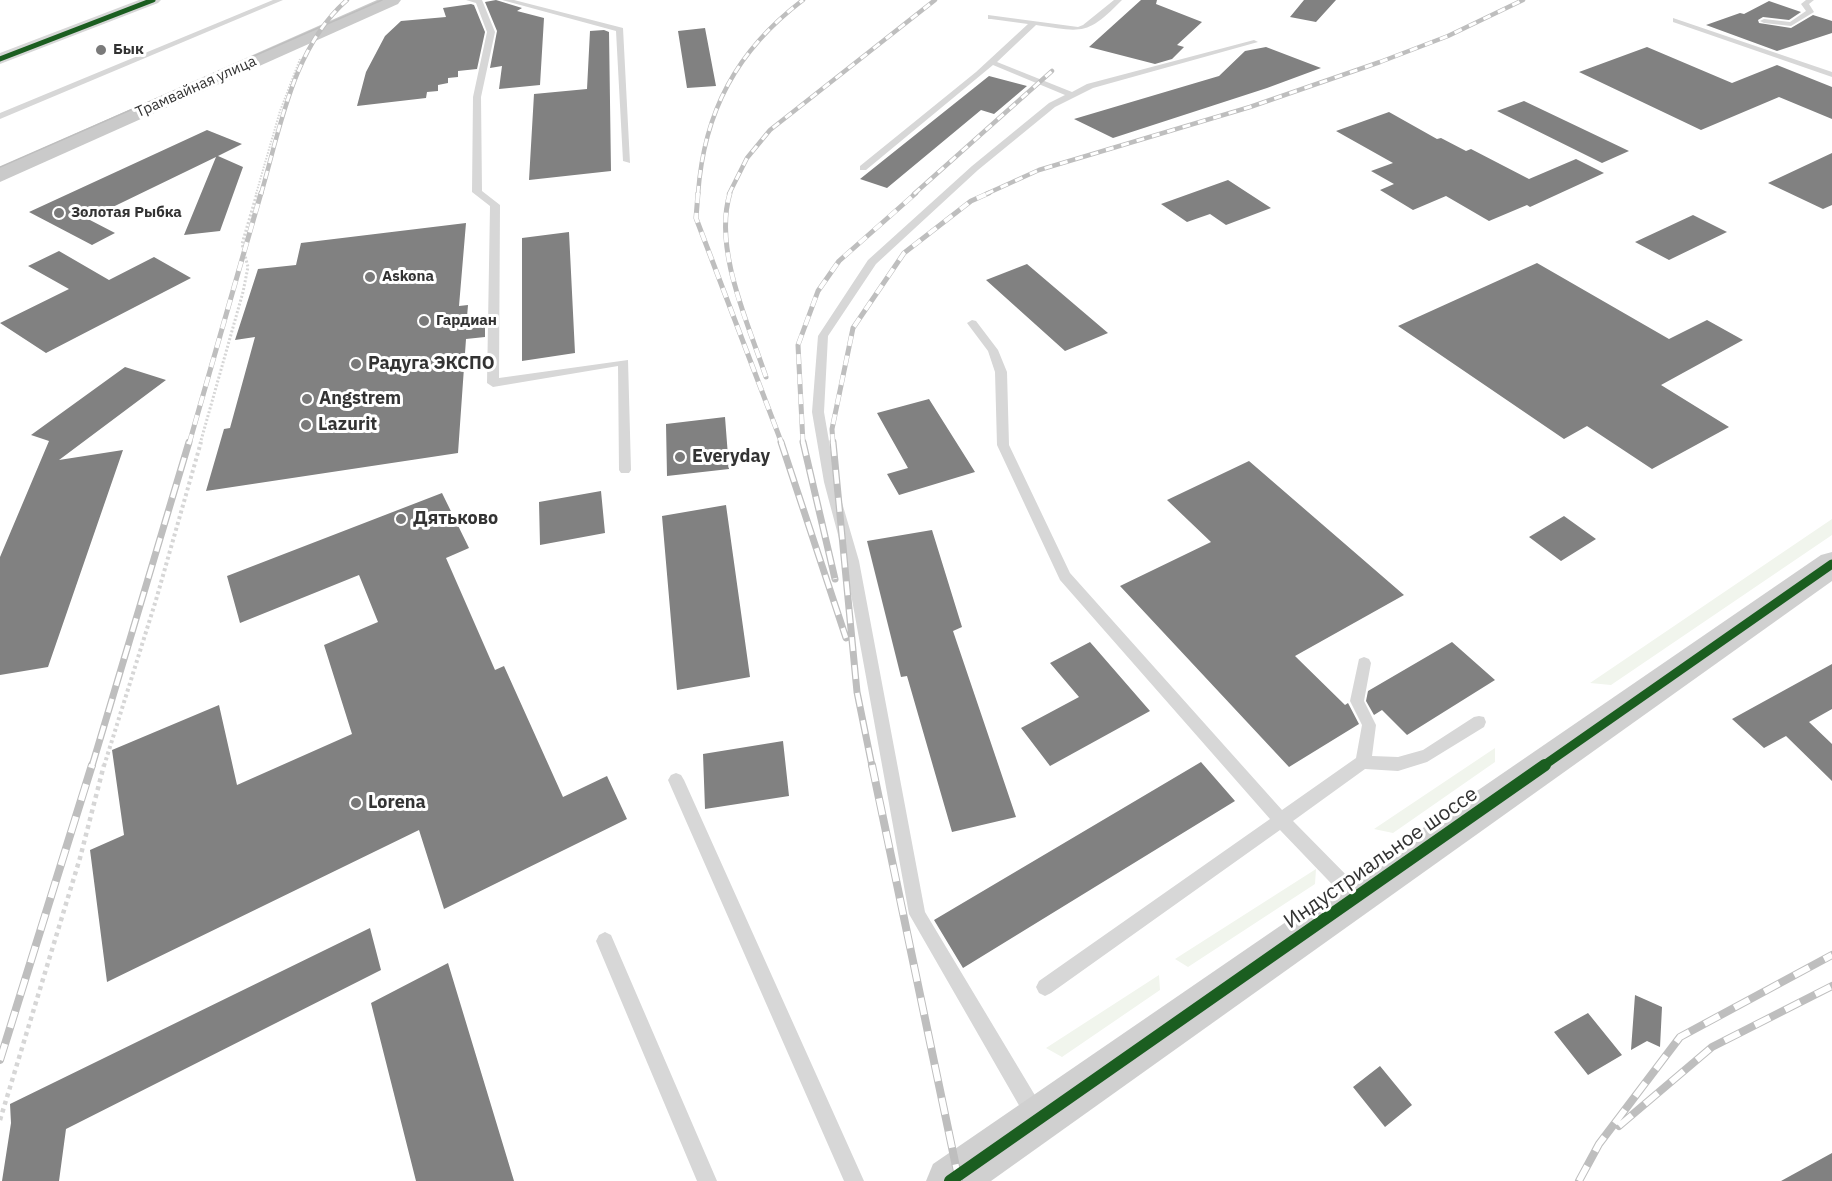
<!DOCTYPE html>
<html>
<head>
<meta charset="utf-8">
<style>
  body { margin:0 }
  canvas { display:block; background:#fff }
</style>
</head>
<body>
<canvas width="1832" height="1181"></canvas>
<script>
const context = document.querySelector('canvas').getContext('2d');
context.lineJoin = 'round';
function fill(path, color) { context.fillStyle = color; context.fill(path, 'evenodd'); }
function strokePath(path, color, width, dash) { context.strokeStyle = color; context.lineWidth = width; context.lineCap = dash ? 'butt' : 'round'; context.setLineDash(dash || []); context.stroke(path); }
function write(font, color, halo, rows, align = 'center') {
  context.font = font + ' "IBM Plex Sans",sans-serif'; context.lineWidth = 6; context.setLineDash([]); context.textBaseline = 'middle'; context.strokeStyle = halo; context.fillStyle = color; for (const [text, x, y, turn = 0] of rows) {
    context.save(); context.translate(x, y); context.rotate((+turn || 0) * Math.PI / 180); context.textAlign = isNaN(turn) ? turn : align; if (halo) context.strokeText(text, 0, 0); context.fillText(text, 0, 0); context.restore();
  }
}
fill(new Path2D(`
  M1832 519V535L1611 685 1590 683Z
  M1495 748V762L1393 833 1374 829Z
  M1316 869 1315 884 1188 967 1175 959Z
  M1159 975 1160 990 1062 1057 1046 1048Z`), '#f1f5ed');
fill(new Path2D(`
  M496 0 522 8 517 11 544 18 540 85 499 89 502 66 490 68 497 31 485 2Z
  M1141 0H1157L1156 4 1202 22 1177 45 1184 47 1172 59 1155 64 1089 47Z
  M1304 0H1336L1316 22 1290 17Z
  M1769 1 1801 12 1789 20 1763 17 1758 20 1759 23 1791 28 1813 15 1832 21V33L1777 51 1706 25 1740 13 1744 14Z
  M471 4 474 5 485 32 477 69 458 71V77L448 78V83L438 85V91L427 92 426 98 357 106 366 72 385 36 401 21 446 17 443 8Z
  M705 28 716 86 687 88 678 31Z
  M604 30 609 32 611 171 529 180 534 94 587 89 590 31Z
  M1266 47 1321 68 1267 88 1113 138 1074 119 1219 76 1245 51Z
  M1647 47 1732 83 1777 65 1832 87V119L1779 97 1701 130 1579 72Z
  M989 76 1027 86 994 114 981 110 887 188 860 179Z
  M1524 101 1629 151 1602 163 1497 111Z
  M1389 112 1437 139 1441 138 1466 151 1471 149 1529 179 1576 159 1604 173 1530 207 1527 205 1489 221 1446 196 1413 210 1380 190 1394 184 1371 171 1393 163 1336 131Z
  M207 130 242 144 218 156 243 167 220 231 184 235 216 157 88 219 115 233 92 245 29 212Z
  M1832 153V205L1823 209 1768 183Z
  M1228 180 1271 208 1226 225 1210 214 1187 222 1161 204Z
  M1693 215 1727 232 1669 260 1635 242Z
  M466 223 459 306 468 305 467 317 485 315V337L466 339 458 453 206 491 224 429 230 428 255 337 235 340 258 269 296 265 301 243Z
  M569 232 575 353 522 361V238Z
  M59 251 109 280 154 257 191 278 46 353 0 323 69 289 28 266Z
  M1537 263 1669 339 1707 320 1743 340 1661 385 1729 427 1652 469 1587 426 1564 439 1398 326Z
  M1027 264 1108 333 1065 351 986 280Z
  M125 367 166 380 59 460 123 450 48 667 0 675V557L49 441 31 435Z
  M929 399 975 472 899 495 887 474 908 468 877 413Z
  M725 417 729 469 667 476 666 424Z
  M1249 461 1404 595 1295 656 1345 705 1348 703 1359 724 1289 767 1120 586 1211 542 1167 500Z
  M601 491 605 533 540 545 539 502Z
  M442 493 469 548 446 558 495 670 504 666 563 797 607 776 627 819 444 909 419 830 107 982 90 850 124 835 112 750 219 705 237 785 352 734 324 645 378 622 359 575 240 623 227 576Z
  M726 505 750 677 677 690 662 516Z
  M1564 516 1596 539 1561 561 1529 537Z
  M932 530 962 627 953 631 1016 817 952 832 907 676 901 677 867 541Z
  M1090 642 1150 711 1050 766 1021 728 1079 697 1050 663Z
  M1452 642 1495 680 1407 735 1382 710 1374 715 1366 701 1368 691Z
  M1832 664V709L1809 722 1832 744V781L1786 736 1764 748 1732 719Z
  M783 741 789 796 705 809 703 754Z
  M1201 762 1235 801 963 968 934 920Z
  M370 928 381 970 66 1129 59 1181H2L11 1123 10 1104Z
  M448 963 514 1181H416L371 1003Z
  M1635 995 1662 1007 1660 1047 1647 1041 1631 1050Z
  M1588 1013 1622 1055 1588 1075 1554 1032Z
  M1380 1066 1412 1105 1385 1127 1353 1087Z
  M1832 1153V1181H1781Z`), '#818181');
strokePath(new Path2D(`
  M256 194 280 111 300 59`), '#d6d6d6', 2, [1.5, 1.5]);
strokePath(new Path2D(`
  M200 444 243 292 248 267 242 244 257 193`), '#d6d6d6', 3, [2, 2]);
strokePath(new Path2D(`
  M104 766 156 600 201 442`), '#d6d6d6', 4, [3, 3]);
strokePath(new Path2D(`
  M0 1120 80 858 104 765`), '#d6d6d6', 4.5, [4, 4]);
fill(new Path2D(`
  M273 0H283L0 119V113Z
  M466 0H482L495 32 481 97 482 191 500 205 499 378 628 360 631 470 629 473H621L619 470 618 366 493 387 487 383 490 206 472 192 473 97 487 32 476 3Z
  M502 0H514L623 28 630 163 623 161 616 31Z
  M1114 0H1122C1087 36 1082 32 1036 25L997 62 1072 92 1087 84 1254 40 1258 42 1093 88 1055 107 978 170 876 264 828 336 824 412 836 482 859 561 925 912 1042 1107 1045 1114 1042 1121 1035 1124 1028 1121 909 914 845 561 824 482 812 412 818 336 868 260 972 166 1049 103 1065 95 993 65 866 170H860V166L976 72 1028 24 991 19H988V15L1078 27 1083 25Z
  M1806 0H1814L1809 4 1814 12 1791 26 1764 23 1760 21 1764 19 1790 22 1806 11 1801 4Z
  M1673 18 1832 72V77L1673 22Z
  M972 320 976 321 998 350 1007 372 1009 445 1070 573 1282 810 1356 758 1362 725 1350 701 1359 659 1364 657 1369 659 1371 663 1364 701 1376 725 1372 756 1398 757 1423 750 1474 717 1479 716 1484 717 1486 722 1484 727 1427 762 1398 771 1365 769 1293 821 1361 890 1363 896 1361 902 1355 904 1349 902 1280 830 1051 993 1045 996 1039 993 1036 987 1039 981 1270 819 1060 580 997 445 995 372 988 351 967 323Z
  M676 773 681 775 684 780 864 1181H844L668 780 671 775Z
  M605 932 611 935 717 1181H697L596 941 599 935Z`), '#d7d7d7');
fill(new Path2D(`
  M139 0H161L158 3 0 64V53Z`), '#d7d7d7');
fill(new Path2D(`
  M1832 552V581L991 1181H926L933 1164 1821 555Z`), '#d0d0d0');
fill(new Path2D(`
  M377 0H401L398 4 0 182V167Z`), '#cacaca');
strokePath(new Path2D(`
  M0 167 382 0`), '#bebebe', 1.5);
const railFar3 = new Path2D(`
  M261 194C280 129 293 47 347 0
  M698 194C704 111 737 50 803 0
  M729 194 747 158 770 130 935 0
  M914 194 1052 71
  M986 194 1039 170 1250 107 1380 62 1448 36 1523 0`);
const railFar2 = new Path2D(`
  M698 193 696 218 782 444
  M730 193C713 249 748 323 766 377
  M189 444 261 193
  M803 444 798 345 818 291 839 261 916 193
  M833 444 832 429 853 328 904 253 971 201 989 193`);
const railFar1 = new Path2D(`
  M781 442 846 638
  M803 442 835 579
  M833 442 857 692 872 766
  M92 766 189 442`);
const rail = new Path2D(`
  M872 765 959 1181
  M0 1060 92 765
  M1619 1126 1712 1047 1832 986
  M1579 1181 1599 1144 1680 1037 1832 955`);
strokePath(railFar3, '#bebebe', 4.5);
strokePath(railFar2, '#bebebe', 5);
strokePath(railFar1, '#bebebe', 7);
strokePath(rail, '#bebebe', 8);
strokePath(railFar3, '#fff', 3, [8]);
strokePath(railFar2, '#fff', 4, [10]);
strokePath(railFar1, '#fff', 4.5, [14]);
strokePath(rail, '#fff', 6, [17]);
strokePath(new Path2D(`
  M0 59 153 0`), '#1b5e20', 5);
strokePath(new Path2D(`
  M1543 766 1832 564`), '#1b5e20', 9);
strokePath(new Path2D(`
  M950 1181 1545 765`), '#1b5e20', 12);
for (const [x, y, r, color] of [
  [101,50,6,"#7a7a7a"],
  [59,213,6,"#7a7a7a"],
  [370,277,6,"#7a7a7a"],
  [424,321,6,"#7a7a7a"],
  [356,364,6,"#7a7a7a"],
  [307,399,6,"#7a7a7a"],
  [306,425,6,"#7a7a7a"],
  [680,457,6,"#7a7a7a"],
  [401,519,6,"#7a7a7a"],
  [356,803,6,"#7a7a7a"]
]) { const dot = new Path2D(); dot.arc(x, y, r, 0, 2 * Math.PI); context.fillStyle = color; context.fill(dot); strokePath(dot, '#fff', 2); }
write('bold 15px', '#333', '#fff', [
  ["Бык",113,50],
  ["Золотая Рыбка",71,213],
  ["Askona",382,277],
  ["Гардиан",436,321]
], 'left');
write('15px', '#333', '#fff', [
  ["Трамвайная улица",196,87,-24]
]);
write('bold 18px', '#333', '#fff', [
  ["Радуга ЭКСПО",368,364],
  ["Angstrem",319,399],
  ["Lazurit",318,425],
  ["Everyday",692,457],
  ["Дятьково",413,519],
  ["Lorena",368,803]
], 'left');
write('21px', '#333', '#fff', [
  ["Индустриальное шоссе",1381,858,-35]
]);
</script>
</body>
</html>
